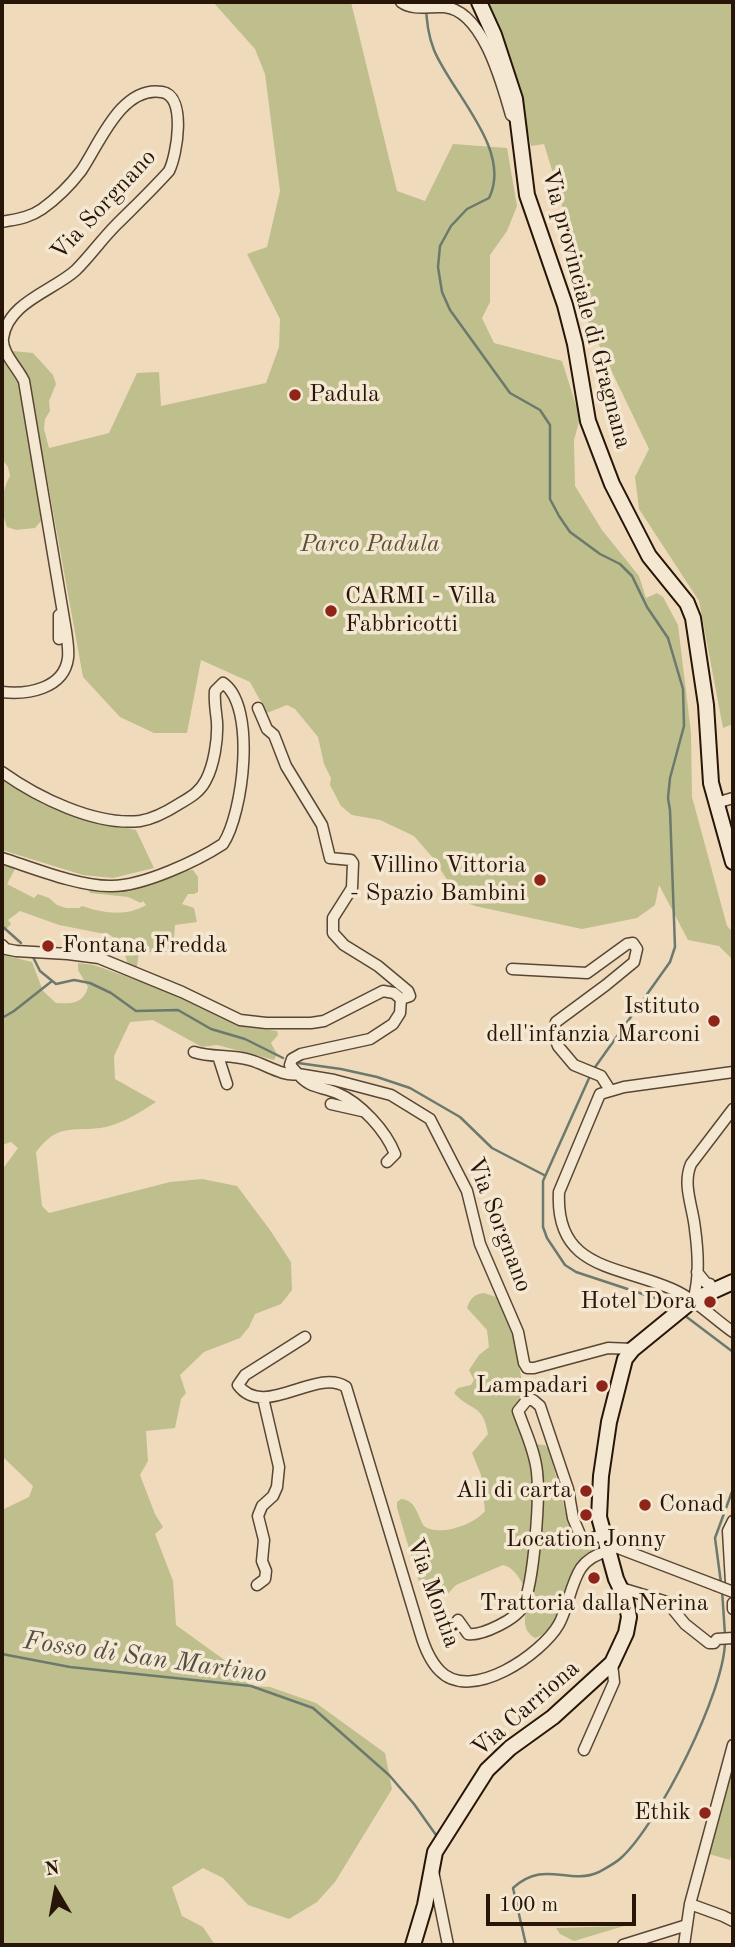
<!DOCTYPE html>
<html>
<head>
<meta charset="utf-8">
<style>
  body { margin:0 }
  #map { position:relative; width:735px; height:1947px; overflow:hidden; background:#efdbbc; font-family:"Old Standard TT",serif }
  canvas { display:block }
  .frame { position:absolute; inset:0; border:4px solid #271507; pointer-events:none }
  .north { position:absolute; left:21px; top:1856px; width:70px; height:70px; -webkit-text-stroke:5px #f5e8d3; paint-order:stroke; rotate:350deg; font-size:19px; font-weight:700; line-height:28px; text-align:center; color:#271507 }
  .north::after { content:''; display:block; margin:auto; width:24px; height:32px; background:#271507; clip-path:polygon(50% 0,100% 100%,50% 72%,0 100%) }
  .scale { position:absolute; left:486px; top:1894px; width:150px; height:32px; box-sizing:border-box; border:4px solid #271507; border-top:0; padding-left:9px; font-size:21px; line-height:24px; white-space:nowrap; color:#271507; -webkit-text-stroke:5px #f5e8d3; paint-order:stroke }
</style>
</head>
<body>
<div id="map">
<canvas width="735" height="1947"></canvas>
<div class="frame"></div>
<div class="north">N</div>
<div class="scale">100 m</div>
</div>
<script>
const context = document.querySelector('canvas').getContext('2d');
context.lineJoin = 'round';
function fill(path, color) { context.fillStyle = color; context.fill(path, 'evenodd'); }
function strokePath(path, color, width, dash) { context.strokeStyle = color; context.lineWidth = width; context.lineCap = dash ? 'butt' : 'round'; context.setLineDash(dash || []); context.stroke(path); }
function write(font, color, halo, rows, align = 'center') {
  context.font = font + ' "Old Standard TT",serif'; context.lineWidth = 7; context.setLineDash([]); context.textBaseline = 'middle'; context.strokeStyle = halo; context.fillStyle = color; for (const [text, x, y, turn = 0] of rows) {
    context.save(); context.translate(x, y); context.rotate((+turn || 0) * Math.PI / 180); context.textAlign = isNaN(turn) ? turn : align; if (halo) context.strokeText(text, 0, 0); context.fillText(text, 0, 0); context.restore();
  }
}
fill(new Path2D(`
  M213 2H351L397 191 425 201 453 144 507 148 517 206 507 231 490 255V302L482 318 494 343 562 361 580 418 574 440 575 486 602 530 639 576 646 598 657 593 663 597 678 625 691 733 692 797 727 926 733 932V960L719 946 688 940 659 885 655 905 637 918 582 929 475 906 462 901 457 895 433 858 414 836 380 820 352 815 341 806 330 785 331 778 324 764 318 737 295 709 287 705 267 713 250 682 201 660 187 733H154L120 717 83 677 43 456 33 459 41 521 35 528 16 530 7 527C0 509 1 492 10 476L8 467 2 459V350L33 353 53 375 56 384 49 401 50 411 45 419 44 429 49 448 109 433 137 373 159 372 161 406 266 383 279 347 280 319 247 254 267 247 280 191 265 74 255 49Z
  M488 2H733V724L723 728 699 601 639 509 635 477 649 449 588 322 559 193 544 144 531 146 514 70Z
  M2 777 44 805 88 819 136 830 154 868 113 878 83 875 2 850Z
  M2 862 16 867 7 884 34 898 38 894 49 898 57 905 66 908H79L82 906C103 913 126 917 146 905L143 901 141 903 128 897 90 893 88 888C108 895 136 889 155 882 168 877 179 870 193 870L198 877V892L194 894H188L182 904 194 908 197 922 175 925 173 951 155 953 139 950 137 967 128 964 121 943 110 935 59 925 20 911 8 920 11 924 2 933Z
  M2 952 8 956 32 962 43 991 56 1003C72 1004 83 1004 88 987L78 970V963L94 965 161 989 238 1026 277 1031 278 1035 271 1043 277 1054 274 1060 217 1045 202 1047 153 1020 130 1022 114 1056 115 1079 156 1102C141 1112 123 1123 106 1127 72 1133 60 1121 36 1152L42 1206 49 1213 170 1182 202 1179 237 1186 270 1230 291 1262 292 1290 281 1304 255 1314 249 1327 240 1338 204 1352 180 1375 186 1393 181 1399 175 1428 146 1431 148 1461 140 1475 155 1514 163 1527 155 1534 173 1581 176 1625 223 1659 251 1686 270 1687 316 1703 385 1753 392 1789 335 1882 317 1902 289 1919 248 1905 223 1878 203 1868 172 1887 182 1916 203 1927 215 1945H2V1510L29 1497 33 1486 2 1456V1170L18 1148 11 1142 2 1145Z
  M484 1293 496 1297 515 1341 523 1388 516 1412 533 1444 545 1445 549 1450 572 1536 576 1542 594 1543 593 1551 589 1554C579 1573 556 1634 535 1638 517 1627 529 1612 527 1596 526 1588 521 1581 517 1575 512 1569 510 1567 503 1565L456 1585 444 1598 433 1597 422 1592 397 1508V1502L401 1499C416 1500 417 1515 424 1526 439 1537 474 1525 485 1511L481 1475 472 1453 488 1434C483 1403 471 1412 454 1393L458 1388 471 1385 474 1380 469 1370 479 1355 489 1347 487 1330 467 1308C470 1299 474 1294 484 1293Z
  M733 1766V1851L730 1860 709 1854Z
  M624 1926 574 1941 560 1934 556 1928Z`), '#bfbe8d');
strokePath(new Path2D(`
  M426 2C426 18 428 35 434 50 451 92 513 150 489 198L467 209 451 226 440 246 438 267 442 292 450 310 510 393 540 410 550 425V499L559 516 570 532 600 554 620 564 632 576 647 607 668 638 683 689 684 726 670 778 668 798 670 810 675 947 670 962 593 1070
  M2 926 21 943
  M33 957 40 971 56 984 74 980 90 983 111 993 136 1011 178 1010 211 1029 245 1039 283 1058
  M2 1018 14 1011 52 981
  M298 1063 341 1069 377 1077 410 1088 460 1117 492 1148 544 1175
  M590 1076 543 1181V1227L547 1238 565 1265 576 1272 667 1302 676 1309
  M684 1315 733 1352
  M721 1583 715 1538 733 1489
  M722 1590 725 1635
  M2 1654 70 1667 251 1686 313 1708 389 1775 414 1804 436 1835
  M526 1945 513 1888C545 1859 568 1886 599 1872 606 1868 616 1863 622 1857 659 1822 724 1693 725 1642`), '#6c796d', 2.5);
const street = new Path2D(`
  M401 2C413 11 429 6 444 7 483 10 502 84 511 115L514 117
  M2 222C17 219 29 218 42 209 56 199 71 184 81 171 99 145 121 85 162 92 187 96 177 155 169 171 152 190 134 207 116 225 102 239 90 256 76 270 53 291 8 302 3 338 1 352 18 368 24 381L66 631C67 639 69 649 68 658 64 689 27 695 2 692
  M59 639V615
  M258 708 267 729 274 735 286 766 322 825 330 858 351 860 353 863 352 888 333 918V933L344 945 378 966 408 991 410 996 401 999
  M2 772C37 797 95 826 140 821 153 819 168 811 179 804 191 797 200 792 206 780 214 765 218 739 217 722 216 711 214 702 215 691L223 683C257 706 243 814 223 844 197 861 143 886 112 886 80 887 33 868 2 858
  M716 803 733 798
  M2 945 6 949 16 951 68 954 99 958 182 992 240 1020 266 1023H311L324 1021 383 991 394 993 401 999 400 1013 393 1024 370 1039 301 1054 292 1059 290 1065 298 1074 334 1080 391 1095 430 1119 467 1191 480 1244 518 1332 524 1363 527 1368H534L608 1348 633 1349
  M512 969 587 973 627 944 633 943 637 949 634 962 606 985 556 1022 553 1033 558 1046 574 1065 601 1076 610 1090
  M194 1052C212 1058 230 1054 250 1060 265 1064 283 1077 298 1074 310 1089 321 1086 337 1093 361 1103 386 1131 395 1154L387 1162
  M218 1056 227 1084
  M733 1072 624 1087 600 1094 559 1192C555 1270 618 1265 672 1289 695 1299 713 1318 733 1332
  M331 1104 362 1111
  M697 1272 706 1283 710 1284
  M693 1300C700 1279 698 1251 695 1229 693 1207 682 1185 691 1164L733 1109
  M305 1337 245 1375 238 1385C264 1420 316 1367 346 1387L420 1632C424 1646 430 1661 440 1671 471 1703 542 1654 559 1624 568 1607 571 1583 581 1568 588 1558 597 1554 608 1551
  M605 1543 715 1585
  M731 1583 728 1531 733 1521
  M257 1585 265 1579 266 1571 262 1561 264 1540 258 1516 262 1506 273 1496 277 1487 279 1467 263 1398
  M621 1588 667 1602 685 1624 709 1643H714L717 1639 733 1638
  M733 1603V1609
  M458 1620 468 1634C482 1636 517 1619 523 1606 534 1582 540 1499 537 1472 535 1451 525 1431 518 1411L527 1400H533L540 1406 568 1489 573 1518 581 1537 588 1539 603 1535
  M584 1750 614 1682 612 1663
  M433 1871 448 1945
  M690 1904 723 1916 733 1921
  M623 1945 687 1925
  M684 1945 690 1904 733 1745`);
const secondary = new Path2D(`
  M479 2 494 35 515 99 527 195 565 305 575 344 588 421 612 484 649 556 687 603 693 618 706 705 711 783 733 862
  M413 1945 425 1905 435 1852 487 1770 510 1748 553 1717 612 1663 626 1633 629 1617 626 1600 616 1579 599 1517 601 1476 609 1422 625 1359 633 1349 693 1300 733 1282`);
strokePath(street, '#594634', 13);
strokePath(secondary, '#271507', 18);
strokePath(street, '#f5e8d3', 10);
strokePath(secondary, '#f5e8d3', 14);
const streetBridge = new Path2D(`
  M715 1585 733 1592`);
strokePath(streetBridge, '#594634', 13, []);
strokePath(streetBridge, '#f5e8d3', 10);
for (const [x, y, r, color] of [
  [295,395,7,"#8f2418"],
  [331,611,7,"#8f2418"],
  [540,880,7,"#8f2418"],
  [48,946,7,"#8f2418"],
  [714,1021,7,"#8f2418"],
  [710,1302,7,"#8f2418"],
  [602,1386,7,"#8f2418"],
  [586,1491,7,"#8f2418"],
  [645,1505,7,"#8f2418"],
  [586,1515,7,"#8f2418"],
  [594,1578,7,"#8f2418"],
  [705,1813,7,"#8f2418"]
]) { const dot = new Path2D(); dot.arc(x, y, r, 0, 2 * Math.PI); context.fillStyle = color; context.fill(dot); strokePath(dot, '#f5e8d3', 2.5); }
write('24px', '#271507', '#f5e8d3', [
  ["Via Sorgnano",104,205,-47],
  ["Via provinciale di Gragnana",586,309,75],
  ["Via Sorgnano",499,1225,69],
  ["Via Montia",433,1593,70],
  ["Via Carriona",526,1709,-41]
]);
write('24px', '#271507', '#f5e8d3', [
  ["Padula",309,395,"left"],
  ["CARMI - Villa",345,597,"left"],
  ["Fabbricotti",345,625,"left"],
  ["Villino Vittoria",526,866],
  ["- Spazio Bambini",526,894],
  ["Fontana Fredda",62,946,"left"],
  ["Istituto",700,1007],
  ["dell'infanzia Marconi",700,1035],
  ["Hotel Dora",696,1302],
  ["Lampadari",588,1386],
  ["Ali di carta",572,1491],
  ["Conad",659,1505,"left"],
  ["Location Jonny",586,1540,"center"],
  ["Trattoria dalla Nerina",594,1604,"center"],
  ["Ethik",691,1813]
], 'right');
write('italic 24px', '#5c5036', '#f5e8d3', [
  ["Parco Padula",370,545]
]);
write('italic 26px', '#4f4f42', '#f5e8d3', [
  ["Fosso di San Martino",145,1658,8]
]);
</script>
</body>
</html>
